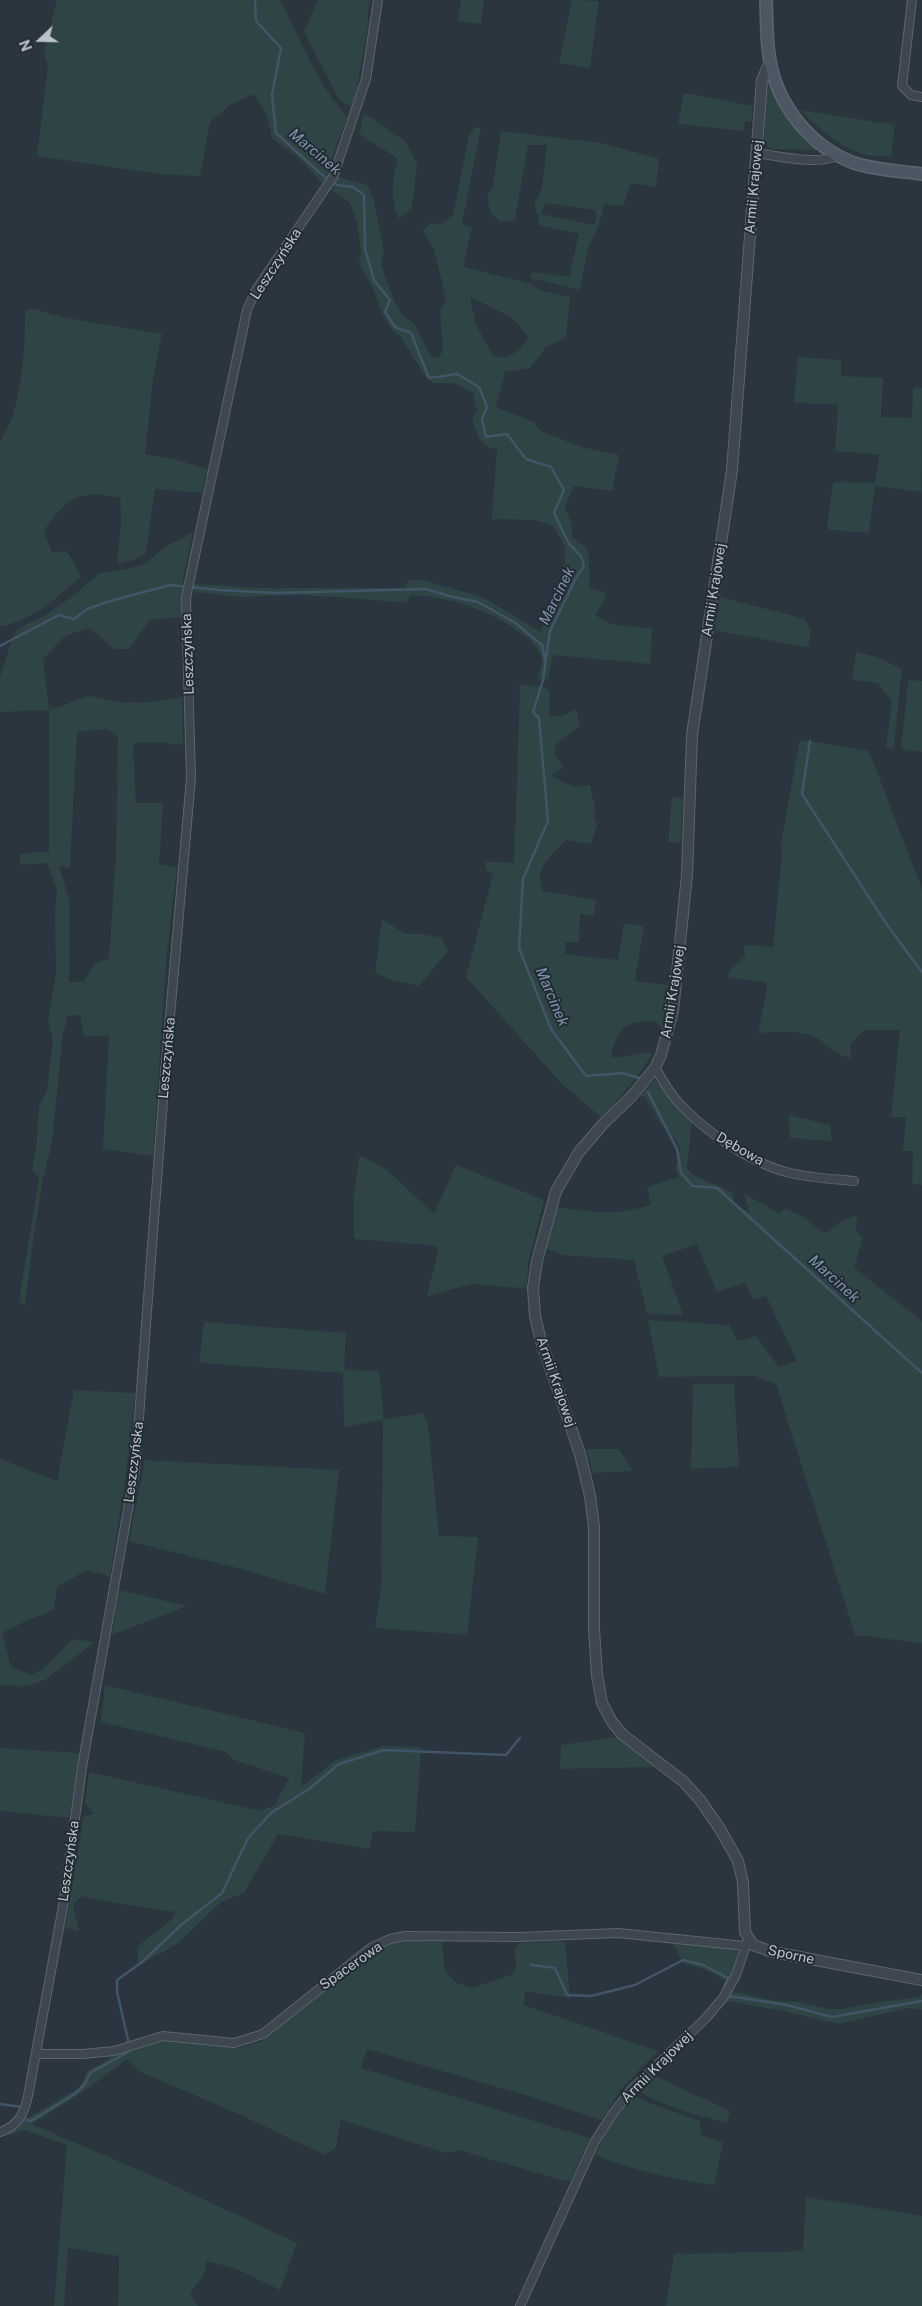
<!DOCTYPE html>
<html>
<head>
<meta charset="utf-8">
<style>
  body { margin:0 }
  #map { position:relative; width:922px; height:2306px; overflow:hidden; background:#2a3540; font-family:"Public Sans",sans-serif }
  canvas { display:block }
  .north { position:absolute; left:15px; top:15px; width:50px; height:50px; -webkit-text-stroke:4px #232c36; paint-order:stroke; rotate:249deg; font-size:14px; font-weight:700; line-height:20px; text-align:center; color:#bbc2cb }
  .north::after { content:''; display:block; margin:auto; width:18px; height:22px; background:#bbc2cb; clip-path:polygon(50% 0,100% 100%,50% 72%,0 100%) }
</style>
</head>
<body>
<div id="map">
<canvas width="922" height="2306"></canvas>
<div class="north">N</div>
</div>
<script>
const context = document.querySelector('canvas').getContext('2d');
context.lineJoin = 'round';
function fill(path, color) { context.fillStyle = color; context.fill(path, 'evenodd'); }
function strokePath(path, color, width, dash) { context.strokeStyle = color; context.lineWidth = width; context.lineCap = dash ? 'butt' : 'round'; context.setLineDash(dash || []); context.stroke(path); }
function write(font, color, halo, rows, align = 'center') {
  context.font = font + ' "Public Sans",sans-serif'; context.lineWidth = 4; context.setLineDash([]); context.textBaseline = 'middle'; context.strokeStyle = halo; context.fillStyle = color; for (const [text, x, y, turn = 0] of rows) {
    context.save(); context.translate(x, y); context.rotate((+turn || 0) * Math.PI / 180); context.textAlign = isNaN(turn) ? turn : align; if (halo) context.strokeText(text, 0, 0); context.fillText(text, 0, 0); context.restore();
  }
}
fill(new Path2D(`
  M57 0H280C301 39 317 84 347 117L329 166 331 173 323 185 301 160 272 138 267 115 254 94 230 105 210 122 200 176 159 174 37 156 48 66 44 53Z
  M318 0H370L367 16 369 20 356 94 351 107 339 99 304 32Z
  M461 0H484L481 24 458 21Z
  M572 0 599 1 590 68 559 63Z
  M769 85 781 106 817 150 772 149 766 145 764 137 767 87Z
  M684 93 753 106 751 122 745 121 744 131 678 124Z
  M801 110 895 125 891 157C886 156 880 157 875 156 846 154 820 130 801 110Z
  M364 113 405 141 417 164 412 208 399 219C390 201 392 177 398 159 385 149 371 144 359 133Z
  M475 127 481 128 462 224 472 228 463 267 529 283 542 291 570 297 566 338 546 347 530 368 503 372 504 377 496 407 534 422 541 431 581 447 619 455 612 491 574 486 565 507 572 525V538L586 547 589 557V588L607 593 603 603 595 615 610 624 652 629 650 664 553 655 548 680 537 679C538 674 542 666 542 660 541 650 532 641 524 636 492 610 451 597 410 595L407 603 338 597 297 595 242 597 194 592V584L260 588H405L408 581 419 579 482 597 541 632 548 611 564 582 565 547 553 525 534 520 492 519 497 448 491 449 479 439 472 418 477 411 473 393 454 383H433L425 376 401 337 393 331 382 315 373 288 359 263 361 251 358 228 350 203 332 191 338 177 368 185 374 201 384 250 381 264 389 287 396 305 403 315 415 325 432 358 439 357 443 350 440 311 446 299 434 249 423 231 430 223 441 224 453 215 469 136ZM470 297 511 317 529 337 519 350 506 358 493 355 476 325Z
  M501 131 602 143 659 159 656 187 631 183 623 206 604 204 599 225 588 248 580 290 530 278 531 272 569 277 579 234 538 225 539 217 534 205 542 187 547 145H528L515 220 500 222 490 212 487 195 493 187ZM545 203 595 210 597 214 594 225 541 214Z
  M34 309 62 317 162 334 153 379 145 454 177 460 209 470 205 476 202 493 155 489 146 554 133 560 117 564 121 523 120 498C80 489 67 497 44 531L52 553 66 551 74 562 81 577C56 597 33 622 0 626V443C4 433 10 424 13 415 23 381 25 345 25 311Z
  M798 357 841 360V376L883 378 881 417 912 418 913 387 922 388 921 492 875 486 869 533 830 530 827 527 833 482 875 483 879 455 835 451 838 405 794 403Z
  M193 532 183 579 181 617 150 620 129 649H115L89 628 65 636 43 659 49 710 89 696 124 703 150 702 182 697 183 744 174 745 166 742 133 743 136 803H163L159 864 177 867 167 952 153 1156 103 1149 109 1035 84 1037 80 1015 68 1016 63 1034 52 1143 43 1179 32 1248 25 1306 19 1301 39 1178 32 1170 36 1147 39 1107 47 1090 53 1039 48 1022 56 972 55 910 57 891 47 863 20 865 19 855 34 852H49V710L0 712V677L13 636 18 628 43 617 70 598 100 573 132 568 146 563 165 547ZM108 729 118 737 116 857 109 959 95 963 84 981 69 982V899L59 866 70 868 77 732Z
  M720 597 805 619 811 630 808 647 715 631Z
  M856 652 877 657 902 669 894 745 892 749 886 747 892 701 878 683 852 680Z
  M908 680 922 681V752L901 749Z
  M519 684 545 687 550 691 549 717 562 716 576 709 580 726 555 745V756L564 767 551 776 573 787 590 785 596 813 593 815 597 825 591 844 566 840C550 859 534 864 543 891L596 900 594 916 580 914 579 942H565V954L618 960 624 923 644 926 635 981 668 985 662 1028 654 1021C624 1021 618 1028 611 1057 625 1058 635 1053 649 1052L652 1055 633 1082 602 1118 561 1083 466 977 493 874 486 870 485 861 514 863 520 693Z
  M804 740 869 751 922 889V1185L912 1184 913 1151H903L906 1117H891L900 1030H864L851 1043V1058C828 1053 825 1039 810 1035 797 1031 770 1031 758 1034L767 988 766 982 729 978 728 973 745 956 744 945 773 947 782 852 781 845 799 743Z
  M672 797 683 799 681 843 668 842Z
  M382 919 405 934H423L442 938 448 951 419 986 392 980 375 973Z
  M655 1080 660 1083 683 1114 692 1120 687 1169C701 1183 716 1182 733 1193L734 1206 750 1212 744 1194 779 1213 785 1209 804 1217 824 1234 843 1220 857 1215 856 1231 863 1238 854 1268 922 1321V1643L855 1635 776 1384 755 1376 659 1377 648 1320 730 1325 737 1341 756 1336 779 1367 797 1361 766 1296 753 1300 745 1283 717 1292 697 1244 662 1256 683 1315 647 1314 634 1260 563 1255 545 1248 557 1207C594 1212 614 1216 651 1205L647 1187 679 1177 675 1169 680 1149 676 1140 664 1129 645 1097 640 1096Z
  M789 1115 830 1125 832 1141 790 1138Z
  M362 1156 387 1170 434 1214 456 1165 544 1200 528 1264 527 1287 521 1288 472 1284 427 1296 439 1248 430 1245 354 1239V1195L359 1157Z
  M204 1322 346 1333 344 1370 379 1371 384 1420 422 1413 428 1423 439 1536 478 1537 467 1635 375 1628 381 1587 383 1420 344 1427 343 1373 199 1363Z
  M693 1384H734L739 1467 691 1469Z
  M74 1390 135 1393 126 1474 110 1577 87 1570 57 1587 54 1610 28 1620 2 1633 11 1667 31 1675 43 1669 72 1639 95 1642 45 1680 27 1686 0 1685V1459L57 1481Z
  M586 1449H619L633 1471 593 1473Z
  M145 1460 339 1470 325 1594 242 1569 129 1541Z
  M119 1590 187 1606 112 1635Z
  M105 1685 305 1733 301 1787 336 1760 383 1746 421 1747 415 1832 373 1831 369 1849 278 1834 244 1893 221 1902 177 1944 138 1966 137 1947 171 1920 176 1912 102 1901 81 1896 73 1905 79 1931 65 1928 84 1816 94 1814 85 1802 89 1772 261 1811 275 1805 289 1778 234 1760 226 1752 101 1722Z
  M617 1737 654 1767 560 1769 561 1745Z
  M0 1748 79 1753 69 1818 0 1811Z
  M412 1941 442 1942 445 1970 455 1982 471 1988 511 1975 516 1969 515 1950 518 1943 565 1941 570 1998 525 1991 524 2005 658 2051 621 2089 602 2120 535 2098 367 2049 361 2068 590 2138 571 2180 564 2181 459 2150 447 2153 341 2120 336 2147 325 2155 243 2116 141 2072 127 2059 90 2087 32 2124 162 2180 297 2243 280 2290 237 2269 206 2261 205 2273 190 2294 198 2306H118L119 2256 68 2248 64 2306H54L67 2145 25 2130 6 2136 18 2127 25 2115 28 2118 77 2089 82 2083 87 2071 108 2060 113 2054 135 2050 161 2041 239 2048 264 2040 352 1967 380 1948 392 1943Z
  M672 1942 735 1948 738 1953 731 1976 724 1980 705 1969 684 1964Z
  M732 1991 776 2001 799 2002 829 2009H841L871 2003 919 1997 922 1994V2010L909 2008 838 2024 783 2011 727 2001Z
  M653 2075 730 2111 727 2123C697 2115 663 2107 637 2090Z
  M633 2094 644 2101 700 2121 701 2135 723 2143 714 2185C674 2180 633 2170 595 2155L606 2133Z
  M806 2197 922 2216V2306H666L674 2254 803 2251Z`), '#2f4444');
strokePath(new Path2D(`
  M255 0 256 21 281 48 272 95 276 133 320 173 337 185 353 187 364 195 365 249 374 280 390 300 385 312 395 327 411 333 429 378 457 374 479 387 487 407 482 419 486 437 507 434 526 459 551 467 564 490 554 513 569 544 581 556 584 566 577 576 550 631 543 680 533 712 539 718 548 821 523 879 519 948 551 1029 586 1076 623 1073 639 1078
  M0 646 59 615 74 619 87 609 110 601 170 585 220 590 275 593 426 589 449 596 478 602 514 622 542 645 545 660
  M810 741 802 794 885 922 922 972
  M648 1092 677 1149 681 1173 693 1186 717 1188 922 1373
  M531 1965 555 1968 567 1995 591 1996 635 1985 683 1960 703 1965 728 1978 723 1990
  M729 1996 787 2005 832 2017 922 2001
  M129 2044 117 1992V1980L141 1963 180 1926 222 1893 248 1838 271 1813 309 1789 339 1764 384 1750 506 1755 520 1738
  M0 2104 22 2107
  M27 2120 31 2121 76 2093 85 2084 90 2073 130 2051`), '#425467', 2.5);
const minor = new Path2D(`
  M912 0 902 86 911 95 922 97
  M757 153C777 156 821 166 837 155
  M655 1068C662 1079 669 1092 678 1102 704 1131 752 1164 790 1173 811 1178 833 1179 854 1181
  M36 2054H83L114 2051 163 2036 234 2043 263 2034 372 1947 390 1939 405 1936 519 1937 618 1933 745 1946
  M0 2132C18 2126 24 2114 28 2096L63 1906 82 1767 135 1470 166 1061 191 778 186 598 247 310 256 290 333 177 366 79 378 0
  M520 2306 595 2141 614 2112 632 2089 706 2018 723 1998 736 1975 747 1942`);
const tertiary = new Path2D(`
  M770 62 762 80 732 470 692 735 687 875 673 1011 661 1055 655 1068 631 1097 603 1124 579 1152 556 1191 537 1261 533 1288 535 1316 541 1341 580 1454 590 1496 594 1527V1629L597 1675 602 1703 612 1722 623 1735 684 1782 700 1800 720 1829 738 1861 743 1882 745 1932 753 1945 773 1952 922 1980`);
const secondary = new Path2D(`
  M766 0C767 20 766 41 770 61 778 106 811 147 854 163 875 170 900 171 922 174`);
strokePath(minor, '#5c656e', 10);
strokePath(tertiary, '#5c656e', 12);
strokePath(secondary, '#5c656e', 14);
strokePath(minor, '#3e4751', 8);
strokePath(tertiary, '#3e4751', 10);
strokePath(secondary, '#4d5763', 11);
write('14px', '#bbc2cb', '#232c36', [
  ["Armii Krajowej",754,187,-85],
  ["Leszczyńska",276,264,-57],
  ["Armii Krajowej",714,590,-81],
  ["Leszczyńska",188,654,-92],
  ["Armii Krajowej",673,992,-81],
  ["Leszczyńska",167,1058,-85],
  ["Dębowa",740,1149,30],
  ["Armii Krajowej",556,1382,71],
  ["Leszczyńska",134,1462,-83],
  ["Leszczyńska",69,1861,-82],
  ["Sporne",791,1955,12],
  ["Spacerowa",351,1966,-35],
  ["Armii Krajowej",657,2067,-45]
]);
write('italic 15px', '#8094aa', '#232c36', [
  ["Marcinek",315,152,40],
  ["Marcinek",557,596,-64],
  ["Marcinek",552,997,67],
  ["Marcinek",834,1279,42]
]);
</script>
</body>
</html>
